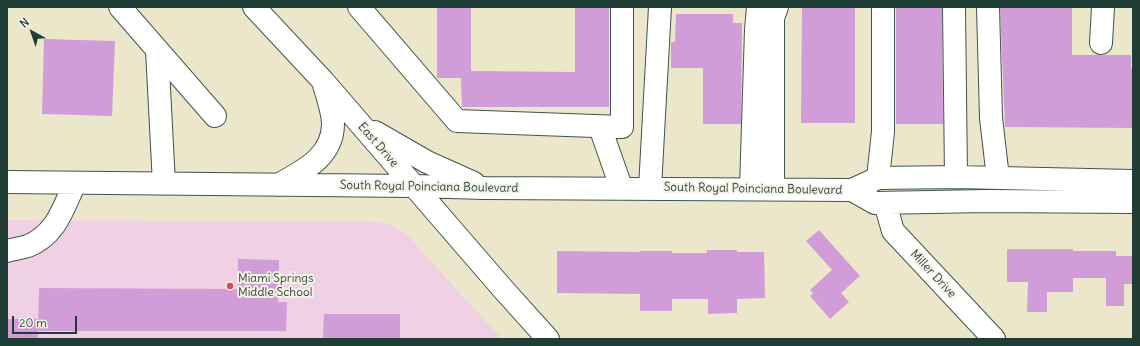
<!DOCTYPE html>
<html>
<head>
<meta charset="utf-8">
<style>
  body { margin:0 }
  #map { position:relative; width:1140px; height:346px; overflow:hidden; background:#ece7cb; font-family:Delius,sans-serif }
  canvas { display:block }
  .frame { position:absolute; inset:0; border:8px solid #1f3d34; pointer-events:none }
  .north { position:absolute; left:12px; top:12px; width:40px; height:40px; -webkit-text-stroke:3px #f7f3e8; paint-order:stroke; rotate:320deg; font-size:11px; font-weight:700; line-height:16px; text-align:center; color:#1f3d34 }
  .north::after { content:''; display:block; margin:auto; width:14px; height:18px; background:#1f3d34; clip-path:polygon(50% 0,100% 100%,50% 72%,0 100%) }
  .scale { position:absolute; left:12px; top:316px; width:65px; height:18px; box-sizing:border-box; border:2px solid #1f3d34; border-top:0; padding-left:5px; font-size:12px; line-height:14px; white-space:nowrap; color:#1f3d34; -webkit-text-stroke:3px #f7f3e8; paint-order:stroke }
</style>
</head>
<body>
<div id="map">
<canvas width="1140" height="346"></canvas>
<div class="frame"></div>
<div class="north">N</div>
<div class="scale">20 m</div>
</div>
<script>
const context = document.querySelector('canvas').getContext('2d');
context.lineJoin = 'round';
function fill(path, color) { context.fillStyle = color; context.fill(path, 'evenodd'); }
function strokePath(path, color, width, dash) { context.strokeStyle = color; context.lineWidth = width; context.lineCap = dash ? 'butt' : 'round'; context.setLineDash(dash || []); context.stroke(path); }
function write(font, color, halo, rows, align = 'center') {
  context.font = font + ' Delius,sans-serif'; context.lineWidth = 4; context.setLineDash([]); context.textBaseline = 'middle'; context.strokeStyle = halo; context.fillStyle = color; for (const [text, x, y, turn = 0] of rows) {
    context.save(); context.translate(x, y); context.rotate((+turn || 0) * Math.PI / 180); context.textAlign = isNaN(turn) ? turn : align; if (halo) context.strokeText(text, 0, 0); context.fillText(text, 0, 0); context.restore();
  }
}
fill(new Path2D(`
  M7 220 381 222 389 224 405 233 502 339H7Z`), '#f0d0e4');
fill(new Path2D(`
  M437 7H471V71L575 72V7H609V107H462L461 78H437Z
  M802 7H855V123H801Z
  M896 7H942L943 124H896Z
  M1000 7H1072V55H1131V68H1133V128L1005 127Z
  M676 14H733V23H742L741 124H703V68H671V42H675Z
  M44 39 115 41 112 116 42 114Z
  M819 230 860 276 841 293 849 302 830 319 810 296 813 293 810 290 832 270 806 241Z
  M1007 249H1073V251H1116V256H1133V284H1124V306H1106V278H1073V292H1047V312H1027L1028 282H1007Z
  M707 250H737V252H764L765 298 737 299V313L708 314V299H672V311H640V294L557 293V251L640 252V251H672V253H707Z
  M238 259 279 260 278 302H287L286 331H38L39 288 238 289Z
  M324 314H400V339H323Z
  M7 319H38V339H7Z`), '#d09dd9');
const minor = new Path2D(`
  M120 7 215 116
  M254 7 324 82 503 289 548 339
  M359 7 457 121 622 127V7
  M954 7 956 177
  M988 7 991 118 998 178
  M1101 43 1103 7
  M157 50 164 184
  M600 127 621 187
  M375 132 427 162 474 183
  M878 178 883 132V7
  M7 182 413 186 485 188 852 190 878 178 956 177 1133 181
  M278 185C303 171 333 157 333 124 333 113 327 95 324 85
  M650 188 660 7
  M751 188 756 30 758 7
  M773 188V18L777 7
  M852 190 875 203 987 201 1133 202
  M885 203 893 231 994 339
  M7 251C14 249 21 248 28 246 57 234 63 208 75 183`);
strokePath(minor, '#3e564b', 24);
strokePath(minor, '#fff', 22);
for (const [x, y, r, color] of [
  [230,286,4,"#d1495b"]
]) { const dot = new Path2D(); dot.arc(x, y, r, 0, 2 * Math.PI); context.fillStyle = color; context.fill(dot); strokePath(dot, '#f7f3e8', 1.5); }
write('12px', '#1f3d34', '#f7f3e8', [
  ["East Drive",378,145,49],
  ["South Royal Poinciana Boulevard",429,187,1],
  ["South Royal Poinciana Boulevard",753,189,1],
  ["Miller Drive",933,274,47]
]);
write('12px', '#1f3d34', '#f7f3e8', [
  ["Miami Springs",238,279],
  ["Middle School",238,293]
], 'left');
</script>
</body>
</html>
